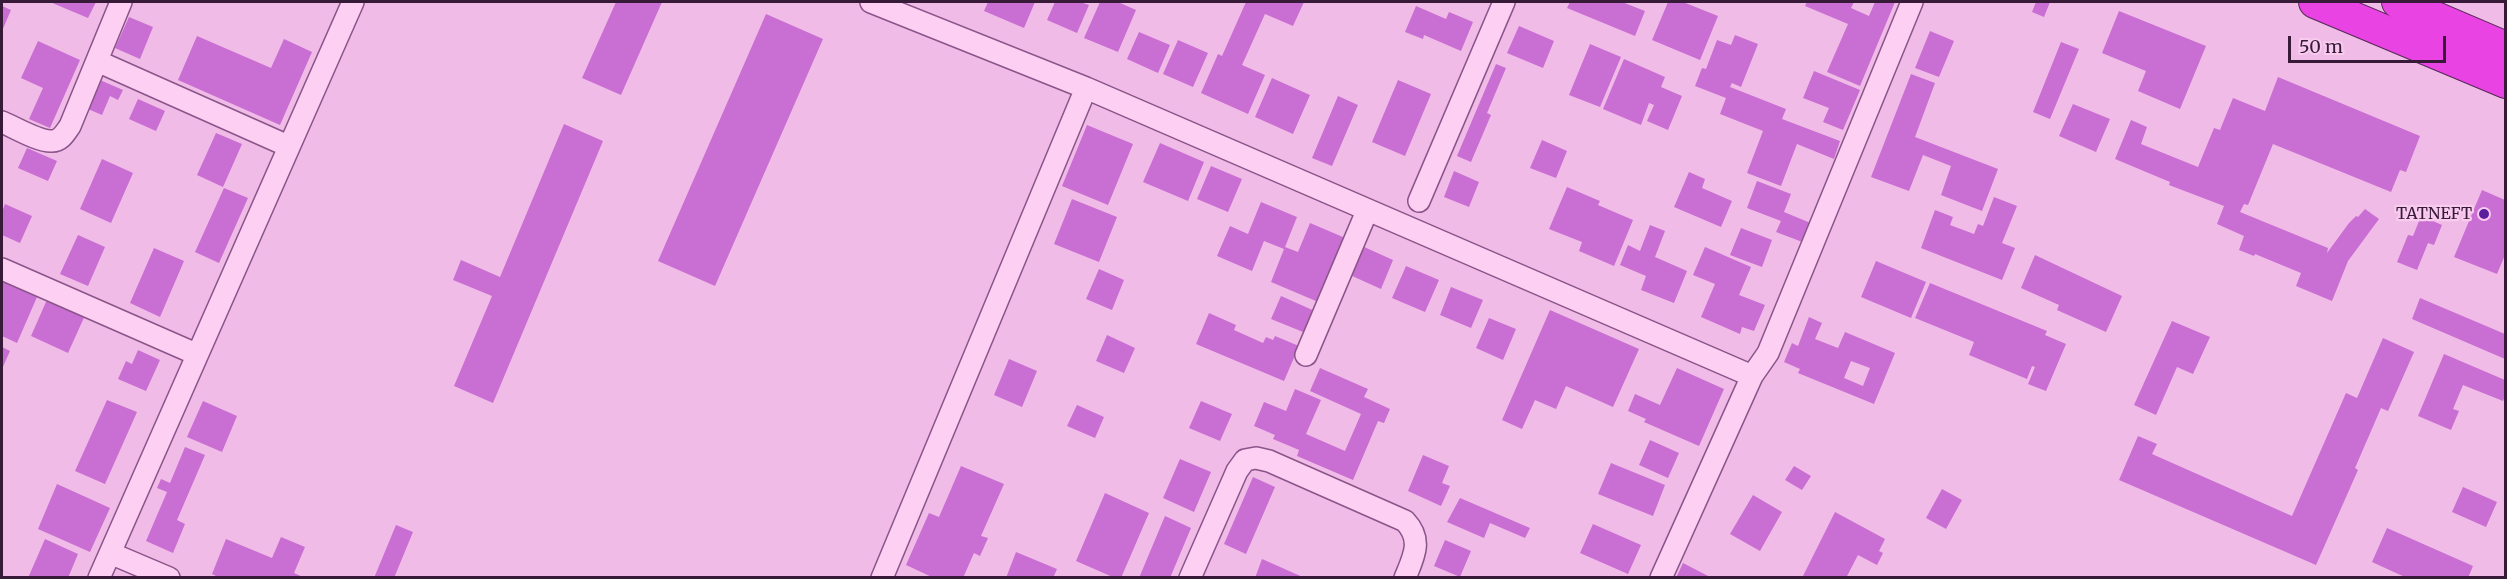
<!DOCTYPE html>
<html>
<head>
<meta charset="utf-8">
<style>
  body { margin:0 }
  #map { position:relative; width:2507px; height:579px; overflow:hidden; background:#f1bbe7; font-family:Merriweather,serif }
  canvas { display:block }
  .frame { position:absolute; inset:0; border:3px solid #371a38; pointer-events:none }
  .scale { position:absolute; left:2288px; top:36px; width:158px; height:27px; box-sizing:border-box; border:3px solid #371a38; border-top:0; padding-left:8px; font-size:18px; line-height:21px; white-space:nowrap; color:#371a38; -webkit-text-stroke:4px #f8cbef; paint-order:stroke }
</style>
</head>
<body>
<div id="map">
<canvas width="2507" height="579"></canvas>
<div class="frame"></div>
<div class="scale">50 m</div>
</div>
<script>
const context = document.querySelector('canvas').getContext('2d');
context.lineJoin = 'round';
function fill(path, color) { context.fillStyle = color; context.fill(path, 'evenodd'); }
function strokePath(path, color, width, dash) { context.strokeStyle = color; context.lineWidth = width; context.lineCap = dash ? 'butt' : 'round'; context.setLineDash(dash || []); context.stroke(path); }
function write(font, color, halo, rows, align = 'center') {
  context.font = font + ' Merriweather,serif'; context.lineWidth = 4.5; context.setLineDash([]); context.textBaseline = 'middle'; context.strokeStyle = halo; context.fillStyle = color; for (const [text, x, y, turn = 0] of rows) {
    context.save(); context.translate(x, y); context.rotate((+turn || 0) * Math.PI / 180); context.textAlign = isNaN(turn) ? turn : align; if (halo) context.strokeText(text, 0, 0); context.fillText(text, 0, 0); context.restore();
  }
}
fill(new Path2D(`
  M50 2H96L88 18Z
  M616 2H662L621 95 582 78Z
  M988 2H1035L1024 28 984 11Z
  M1055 2H1080L1089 5 1077 33 1047 20Z
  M1100 2H1118L1136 10 1118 52 1084 38Z
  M1246 2H1304L1293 26 1265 14 1242 65 1265 75 1248 114 1201 93 1218 54 1222 56Z
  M1570 2H1622L1645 11 1635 36 1567 8Z
  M1668 2H1683L1718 16 1700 60 1652 40Z
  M1807 2H1854L1851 8 1869 16 1875 2H1895L1860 86 1827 72 1848 24 1805 6Z
  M2036 2H2050L2044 17 2032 12Z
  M2 6 11 10 2 31Z
  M1416 6 1446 19 1449 12 1473 22 1461 51 1424 35 1423 39 1405 32Z
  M2119 11 2206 46 2180 109 2138 91 2146 71 2102 53Z
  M766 14 823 39 715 286 658 261Z
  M129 17 153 27 140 59 115 48Z
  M1519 26 1554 41 1543 68 1507 53Z
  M1930 31 1954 41 1939 77 1915 68Z
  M1139 32 1170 45 1158 73 1127 59Z
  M1735 35 1758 44 1741 87 1732 83 1730 87 1786 109 1782 119 1840 141 1834 159 1797 144 1781 186 1747 173 1763 131 1720 114 1726 98 1695 86 1702 68 1706 69 1717 40 1731 45Z
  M197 36 271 68 284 39 312 52 280 125 178 80Z
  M1178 40 1208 53 1193 87 1163 74Z
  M38 41 80 60 50 128 29 119 43 88 21 78Z
  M2061 42 2079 49 2050 119 2033 112Z
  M1590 44 1621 57 1600 107 1569 95Z
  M1624 59 1665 77 1661 87 1682 96 1668 130 1647 121 1654 105 1649 103 1641 125 1603 109Z
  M1496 64 1506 68 1487 113 1491 115 1471 162 1457 156Z
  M1814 71 1860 90 1843 130 1823 122 1829 108 1803 98Z
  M1911 74 1935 83 1915 137 1998 169 1982 211 1941 195 1951 166 1923 155 1909 191 1871 177Z
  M2278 77 2420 136 2406 172 2400 170 2391 192 2273 144 2248 205 2244 204 2240 212 2328 248 2327 253 2349 223 2356 216 2358 217 2365 209 2379 219 2348 261 2332 301 2296 286 2301 273 2255 254 2254 256 2239 250 2244 236 2217 224 2224 206 2169 185 2170 182 2115 159 2131 120 2147 127 2141 144 2198 167 2214 128 2220 130 2233 98 2265 111Z
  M1272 78 1310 95 1293 134 1255 117Z
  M100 80 123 90 118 100 110 96 102 115 88 109Z
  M1398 80 1431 94 1405 156 1372 142Z
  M1338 96 1358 105 1332 166 1312 158Z
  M138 99 165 111 156 131 129 119Z
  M2073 104 2110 119 2096 152 2059 136Z
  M564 124 603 141 493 403 454 386 492 296 453 280 461 260 500 277Z
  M1087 125 1133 144 1108 205 1062 186Z
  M216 133 242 144 223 187 197 175Z
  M1542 140 1567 151 1556 178 1530 168Z
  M1160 143 1204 162 1188 201 1143 182Z
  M27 148 57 161 48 181 18 168Z
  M102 159 133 173 111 223 80 209Z
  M1211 166 1242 179 1228 212 1197 199Z
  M1454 171 1479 182 1469 207 1444 197Z
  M1689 172 1705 179 1702 188 1732 201 1721 227 1674 207Z
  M1757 181 1791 194 1784 212 1813 224 1805 243 1776 232 1781 221 1747 208Z
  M1567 187 1600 201 1598 205 1633 220 1614 266 1579 251 1582 242 1549 229Z
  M224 188 248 198 219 263 195 252Z
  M2482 190 2505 200V255L2497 274 2454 257Z
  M1994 197 2017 206 2002 243 2015 248 2002 280 1921 248 1935 210 1953 217 1950 225 1974 234 1978 224 1983 226Z
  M1072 199 1117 217 1099 262 1054 244Z
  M1261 202 1297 217 1285 247 1298 252 1310 223 1350 240 1323 304 1271 282 1284 249 1264 241 1252 271 1217 256 1230 226 1248 234Z
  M5 204 32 216 20 243 2 235V212Z
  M2421 216 2442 225 2434 245 2428 243 2417 270 2397 262 2408 235 2413 236Z
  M1650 225 1665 231 1655 257 1687 271 1674 303 1641 290 1646 276 1620 265 1628 245 1640 251Z
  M1741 228 1772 240 1762 267 1730 255Z
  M78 235 105 247 88 286 60 274Z
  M1362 246 1393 260 1381 289 1350 275Z
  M1705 247 1751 267 1739 295 1765 305 1754 331 1742 327 1740 334 1701 317 1715 284 1693 275Z
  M154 248 184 261 160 317 130 303Z
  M2035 255 2122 296 2106 332 2057 310 2059 305 2021 288Z
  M1876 261 1926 282 1911 318 1861 297Z
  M1406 266 1439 280 1425 312 1392 298Z
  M1099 269 1124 280 1112 310 1086 299Z
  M2 281 37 297 17 343 2 336Z
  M1930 283 2047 331 2045 335 2066 344 2046 391 2028 384 2035 367 2032 366 2027 379 1969 355 1974 342 1915 318Z
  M1451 287 1483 300 1471 328 1440 315Z
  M49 295 87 311 68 353 31 336Z
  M1281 296 1317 312 1308 334 1271 319Z
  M2420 298 2505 334V359L2412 319Z
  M1550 310 1639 349 1613 407 1566 386 1556 409 1535 400 1522 429 1502 420Z
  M1209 313 1236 325 1234 330 1263 343 1266 337 1273 340 1275 336 1299 346 1284 381 1196 344Z
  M1809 317 1822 323 1815 339 1838 348 1845 332 1895 353 1874 404 1798 373 1800 369 1784 362 1792 343 1798 346ZM1851 361 1870 368 1863 386 1844 378Z
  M1489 318 1516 329 1503 360 1476 348Z
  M2172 321 2210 337 2193 374 2177 367 2156 415 2134 405Z
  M1107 335 1135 348 1124 373 1096 361Z
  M2383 338 2414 352 2388 411 2381 408 2355 468 2358 470 2316 565 2119 480 2138 436 2157 444 2152 454 2292 516 2346 393 2357 398Z
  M2 347 10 351 2 369Z
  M138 350 160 360 146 391 118 379 126 361 132 364Z
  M2444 354 2505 380V396L2503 401 2463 385 2453 409 2459 411 2451 430 2418 416Z
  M1009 359 1037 371 1022 407 994 395Z
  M1320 368 1368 389 1364 397 1390 409 1384 423 1378 421 1353 480 1297 456 1299 450 1273 439 1275 435 1254 426 1264 402 1286 411 1295 389 1321 400 1306 434 1345 451 1361 414 1310 391Z
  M1677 368 1724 389 1699 446 1644 422 1646 419 1628 411 1635 394 1660 405Z
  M107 400 137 412 105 484 75 471Z
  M203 401 237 416 222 452 187 437Z
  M1201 401 1232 414 1220 441 1189 428Z
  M1077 405 1104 417 1095 438 1067 426Z
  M1650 440 1679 453 1668 478 1639 465Z
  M185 447 205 455 177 520 185 524 173 553 146 541 167 492 157 488 161 479 170 483Z
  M1423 455 1449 466 1442 483 1450 486 1441 506 1408 491Z
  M1180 459 1211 472 1194 512 1163 498Z
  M1611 463 1665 485 1653 516 1598 494Z
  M961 466 1004 484 981 536 988 538 980 556 974 553 963 578H934L906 565 929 513 939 517Z
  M1794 466 1811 476 1802 490 1785 480Z
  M1253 477 1275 487 1246 554 1224 544Z
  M57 484 110 508 90 552 38 529Z
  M2463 487 2497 502 2486 527 2452 512Z
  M1942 489 1962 500 1946 529 1926 518Z
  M1105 493 1149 513 1121 578H1115L1076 561Z
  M1753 495 1782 512 1760 551 1730 534Z
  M1460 498 1530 528 1525 538 1490 523 1484 538 1447 522Z
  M1835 512 1885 539 1879 551 1883 553 1877 565 1858 555 1846 578H1802Z
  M1165 516 1191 528 1170 578H1139Z
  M1593 524 1641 545 1628 574 1580 553Z
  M396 525 413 532 394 578H374Z
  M2387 528 2473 566 2468 578H2407L2372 562Z
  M281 537 305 547 294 573 305 578H220L212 574 226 539 272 558Z
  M45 539 78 554 68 578H28Z
  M1445 540 1471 551 1460 577 1434 566Z
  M1016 552 1057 569 1053 578H1006Z
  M1262 559 1305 578H1255Z
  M1683 563 1712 578H1676Z`), '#c96ed3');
const minor = new Path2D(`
  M871 2 1086 88 1752 376
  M97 61 288 146
  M2 122C14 127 39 142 52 141 61 141 65 133 70 126L121 2
  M1419 201 1504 2
  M2 269 196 354
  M1306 355 1367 211
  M110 553 169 578
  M99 578 353 2
  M882 578 1086 88
  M1190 578 1237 471 1245 460 1256 458 1269 461 1405 521C1423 540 1414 556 1405 578
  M1661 578 1752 376 1768 353 1912 2`);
const highway = new Path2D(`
  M2315 2 2506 82
  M2398 2 2506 48`);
strokePath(minor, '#8a5489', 24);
strokePath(highway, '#552957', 34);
strokePath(minor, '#fccff3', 21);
strokePath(highway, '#ea43e3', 32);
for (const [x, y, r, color] of [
  [2484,214,6,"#5b1f9e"]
]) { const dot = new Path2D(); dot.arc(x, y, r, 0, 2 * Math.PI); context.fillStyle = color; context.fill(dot); strokePath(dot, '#f8cbef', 2); }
write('16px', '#371a38', '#f8cbef', [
  ["TATNEFT",2472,214]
], 'right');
</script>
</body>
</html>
